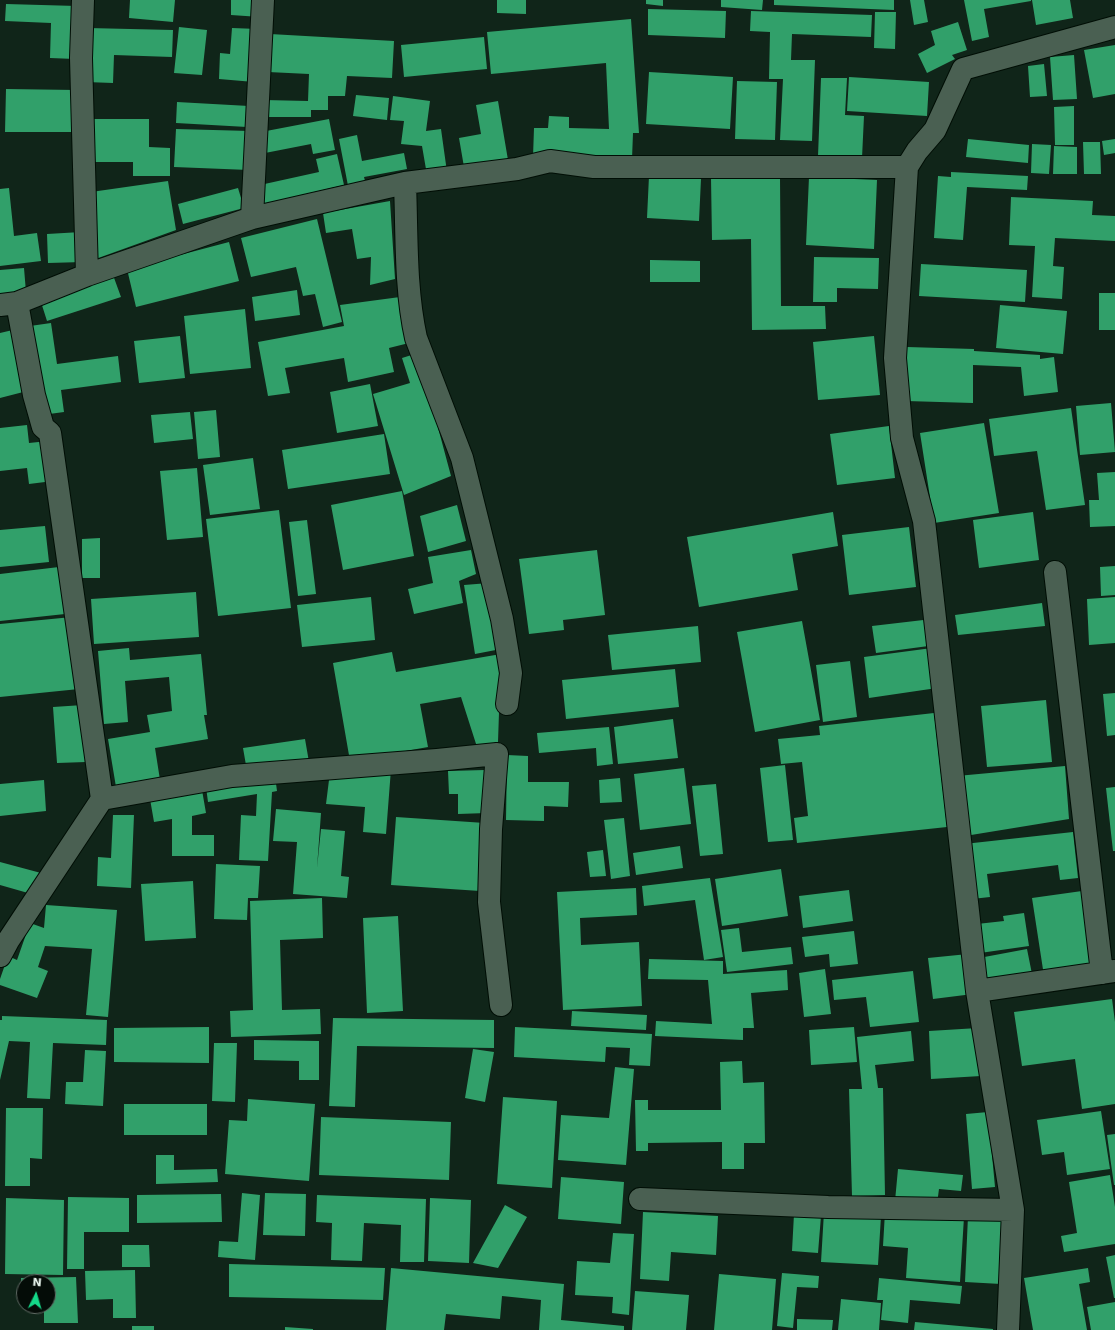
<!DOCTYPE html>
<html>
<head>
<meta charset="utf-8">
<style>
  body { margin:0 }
  #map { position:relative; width:1115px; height:1330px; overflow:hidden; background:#102519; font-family:"DejaVu Sans",sans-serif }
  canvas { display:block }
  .north { position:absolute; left:16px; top:1274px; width:40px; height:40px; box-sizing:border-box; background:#040c07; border:1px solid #5f6963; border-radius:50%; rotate:5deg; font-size:11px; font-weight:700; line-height:16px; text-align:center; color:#e8f5ed }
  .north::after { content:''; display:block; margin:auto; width:14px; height:18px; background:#14d989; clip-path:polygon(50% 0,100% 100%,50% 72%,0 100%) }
</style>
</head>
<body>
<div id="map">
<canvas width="1115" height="1330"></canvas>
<div class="north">N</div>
</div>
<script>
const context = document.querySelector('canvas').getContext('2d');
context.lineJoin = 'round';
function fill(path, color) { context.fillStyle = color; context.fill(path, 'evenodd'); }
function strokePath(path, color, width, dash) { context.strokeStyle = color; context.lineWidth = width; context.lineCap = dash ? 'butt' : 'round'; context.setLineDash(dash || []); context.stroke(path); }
fill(new Path2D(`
  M130 0H175L173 22 129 18Z
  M231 0H261L260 17 231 15Z
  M497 0H526V14L497 13Z
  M646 0H663V6L646 4Z
  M721 0H763L762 10 721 7Z
  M774 0H894V10L774 5Z
  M910 0H924L928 22 914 25Z
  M964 0H1031V1L984 9 989 37 972 41Z
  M1032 0H1070L1073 18 1036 25Z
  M6 4 77 6 75 59 50 58 51 23 5 21Z
  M648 9 726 11 725 38 648 35Z
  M751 11 872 15 871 37 792 34 791 60H815L812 141 780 140 783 79H769L770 32 750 31Z
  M875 12H896L895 49 874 48Z
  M631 19 639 133H633L632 159 533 157 534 128H548L549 116 569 117V128L609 129 606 63 491 74 487 32Z
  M958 22 967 50 952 55 955 59 927 73 918 54 935 45 931 31Z
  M179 27 207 30 202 75 174 73Z
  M88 28 173 30 172 57 114 55 113 83 86 82Z
  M232 28 258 29 254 82 219 79 220 53 230 54Z
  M270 34 394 41 392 78 347 76 345 96H328V110H311V117H264V100L308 101 309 74 268 72Z
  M484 37 487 69 404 77 401 45Z
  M1115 45V94L1093 98 1084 50Z
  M1074 55 1077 99 1053 100 1050 57Z
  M1044 64 1047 96 1030 97 1028 66Z
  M649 72 733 77 730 129 646 124Z
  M849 77 929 82 927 116 847 111Z
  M821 78H847L845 115 864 116 862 158 818 156Z
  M737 81 777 82 775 140 735 139Z
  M6 89 76 90 75 132H5Z
  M356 95 389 98 387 120 353 116Z
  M393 96 430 101 426 131 441 129 447 172 427 175 422 146 401 144 404 121 390 120Z
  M498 101 508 160 464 167 459 138 481 134 476 105Z
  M177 102 249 106 247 127 176 123Z
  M1074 106V145H1055L1054 107Z
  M86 119H149V147L170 148V176H133V162H86Z
  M329 119 335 150 313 154 311 144 265 153 261 132Z
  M176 129 250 131 249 170 174 167Z
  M357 135 362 161 404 153 407 169 364 177 367 188 349 191 339 139Z
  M968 139 1029 145 1028 163 966 157Z
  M1115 139V153L1104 155 1102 141Z
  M1083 142H1100L1101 174H1084Z
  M1032 144 1051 145 1049 174 1031 173Z
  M1054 146 1077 147V174H1053Z
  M337 154 344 185 264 204 260 185 319 172 316 159Z
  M951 172 1028 176 1027 190 967 187 963 240 934 238 938 176 951 177Z
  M649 176 701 179 699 221 647 218Z
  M780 177 781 306H825L826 329 752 330 751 239 712 240 711 178Z
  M809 177 877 180 874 249 806 245Z
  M168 181 176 230 90 261 91 192Z
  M9 188 14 236 37 233 41 261 0 266V189Z
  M238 188 244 208 183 224 178 204Z
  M1011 197 1093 201 1092 215 1115 216V241L1055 238 1053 266 1064 267 1062 299 1032 297 1035 246 1009 245Z
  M390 201 395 279 370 285 371 257 357 259 352 229 326 233 323 213Z
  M317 219 342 322 323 327 315 294 303 296 296 267 251 277 241 238Z
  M81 232 83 262 48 263 47 234Z
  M229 242 239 281 136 307 127 269Z
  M814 257 879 258 878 289 837 288V302H813Z
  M650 260 700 261V282H650Z
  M921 264 1027 270 1025 302 919 296Z
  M24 268 26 292 0 294V270Z
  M113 275 121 297 47 321 40 299Z
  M297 290 300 315 255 321 252 297Z
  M1099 293H1115V330H1099Z
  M400 297 409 343 389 348 394 372 348 382 344 358 285 368 290 393 268 396 258 342 344 326 340 305Z
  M1000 305 1067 311 1063 354 996 348Z
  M245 309 251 368 190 374 184 316Z
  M51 323 57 364 118 356 121 382 61 390 64 412 42 415 30 326Z
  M17 329 31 390 0 398V333Z
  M180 336 185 378 139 383 134 341Z
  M874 336 880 395 818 400 813 342Z
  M907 347 974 349V351L1040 355V359L1054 357 1058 392 1024 396 1021 367 973 365V403L906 401Z
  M418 353 451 476 404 495 373 394 410 383 402 358Z
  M370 384 378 426 337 433 330 392Z
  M1111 403 1115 452 1080 455 1076 406Z
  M1071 408 1085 505 1046 510 1037 451 994 456 989 419Z
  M216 410 220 457 198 459 194 412Z
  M190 412 193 439 154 443 151 415Z
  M984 423 999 513 934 523 920 433Z
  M27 425 29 443 48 441 53 481 29 484 27 468 0 471V428Z
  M889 426 895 478 837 485 830 434Z
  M384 434 390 474 288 489 282 450Z
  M253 458 260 509 210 515 203 465Z
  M197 468 203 537 167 540 160 471Z
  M1115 472V526L1090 527 1089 500H1099L1097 473Z
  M402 491 414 556 343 570 331 505Z
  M457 505 466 541 428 552 420 516Z
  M279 510 291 608 218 616 206 519Z
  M833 512 838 546 792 554 798 590 699 607 687 537Z
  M1033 512 1039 560 979 568 973 520Z
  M307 520 316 594 298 596 289 522Z
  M45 526 49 562 0 567V530Z
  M909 527 916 587 849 595 842 535Z
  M100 538V578H82V539Z
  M471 550 476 574 459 581 463 603 414 614 408 589 433 583 428 557Z
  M597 550 605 615 563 620 564 630 529 634 519 559Z
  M1115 566V595L1101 596 1100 567Z
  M59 567 65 614 0 621V574Z
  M489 583 501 649 475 654 464 585Z
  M196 592 199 637 94 644 91 599Z
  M371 597 375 640 302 647 297 605Z
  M1115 597V643L1089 645 1087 599Z
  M1042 603 1045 626 958 635 955 615Z
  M72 617 79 689 0 697V624Z
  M932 619 936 645 876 653 872 626Z
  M802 621 820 720 755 732 737 632Z
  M698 626 701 662 612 670 608 635Z
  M129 648 130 660 201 654 207 715H204L208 739 155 748 160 780 116 787 108 739 150 732 147 715 172 711 169 677 125 681 128 722 104 724 98 651Z
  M932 648 937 688 869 698 864 657Z
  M392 652 396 672 501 654 498 742 477 747 461 697 420 704 428 747 350 761 333 663Z
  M850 661 857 717 823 722 816 665Z
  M675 669 679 707 566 719 562 680Z
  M1115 693V735L1107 736 1103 694Z
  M1046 700 1052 762 987 767 981 706Z
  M83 705 86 762 57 763 53 707Z
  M934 713 947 827 797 843 794 818 808 816 802 762 781 764 778 739 820 735 819 726Z
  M673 719 678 758 618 764 614 727Z
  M609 727 613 764 597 766 596 748 539 753 537 733Z
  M305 739 309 762 247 771 243 748Z
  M507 755 528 756V782H569L568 807 544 806V821L506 820Z
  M785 765 793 840 768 842 760 768Z
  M1065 766 1069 819 965 836 957 776Z
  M684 768 691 824 640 830 634 774Z
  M391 769 386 834 363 832 365 807 326 804 330 772Z
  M485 770 487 813 458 814V794H449L448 771Z
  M275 776 277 791 272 792 268 861 239 860 241 815 256 816 257 794 208 802 206 787Z
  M620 778 622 802 600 803 599 780Z
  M44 780 46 811 0 816V784Z
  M716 784 723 854 700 856 692 786Z
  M1115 787V851H1113L1106 788Z
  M202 790 206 813 192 816V835H214V856H172V819L154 822 150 799Z
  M276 809 321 813 317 868 321 829 345 831 341 876 349 877 347 898 293 894 297 842 273 841Z
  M113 815H134L131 888 97 886 98 857 111 858Z
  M396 817 485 823 480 891 391 885Z
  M624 818 630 876 611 879 604 820Z
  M1073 832 1078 878 1060 880 1058 865 987 874 990 897 972 899 964 844Z
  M680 846 683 868 636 875 633 853Z
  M603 850 606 876 590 877 587 852Z
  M0 862 41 873 35 895 0 885Z
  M216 864 260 866 258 898H248L247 920 214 919Z
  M781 869 788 916 722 926 715 879Z
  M710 878 723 957 704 960 695 900 644 906 642 886Z
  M193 881 196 938 145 941 141 884Z
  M636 888 637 915 580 918 581 945 639 942 642 1006 563 1010 557 892Z
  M849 890 853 921 803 928 799 896Z
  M1082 891 1094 968 1044 976 1032 898Z
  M322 898 323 938 280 940 282 1010 320 1009 321 1034 231 1037 230 1011 253 1010 250 901Z
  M46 905 117 910 108 1017 86 1015 92 949 45 946 38 967 48 971 37 998 0 985V979L8 956 17 960 30 923 44 928Z
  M1024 913 1029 946 980 953 977 924 1004 921 1003 916Z
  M398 916 403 1011 367 1013 363 918Z
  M739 928 742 952 791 947 793 964 727 972 721 930Z
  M854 931 858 964 830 967 829 954 805 957 802 937Z
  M1027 949 1032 974 984 983 979 958Z
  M968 954 973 994 933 999 928 958Z
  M649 959 723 961V974L787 970 788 990 751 993 754 1028H743V1040L655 1036 656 1021 712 1024 708 980 648 979Z
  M825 969 831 1014 804 1017 799 973Z
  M913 971 919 1022 870 1027 866 997 834 1000 832 980Z
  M1112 999 1115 1022V1104L1082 1109 1075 1059 1022 1066 1014 1012Z
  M572 1011 647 1015 646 1030 571 1026Z
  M2 1016 107 1020 106 1045 53 1043 50 1099 27 1098 30 1042 9 1041 0 1080V1020H2Z
  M333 1018 494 1020V1048L357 1046 355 1107 329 1106Z
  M209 1027V1063L114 1062V1028Z
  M515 1027 652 1034 650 1066 629 1065 630 1048 606 1047 605 1062 514 1057Z
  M854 1027 857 1062 811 1065 809 1030Z
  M978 1028 981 1076 931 1079 929 1031Z
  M911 1031 914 1061 875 1065 878 1088H883L885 1195 852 1196 849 1089H862L857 1037Z
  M254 1040 319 1041V1080H299V1061L254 1060Z
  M214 1043H237L235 1102 212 1101Z
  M473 1049 494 1052 485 1102 465 1098Z
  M85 1050 106 1051 103 1106 65 1104 66 1082H83Z
  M742 1061 743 1083 764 1082 765 1143H744V1169H722V1142L648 1143V1151H636L635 1100H648V1110H721L720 1062Z
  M615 1067 634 1069 626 1165 558 1160 561 1115 609 1118Z
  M503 1097 557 1101 552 1188 497 1184Z
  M248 1099 315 1104 309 1181 225 1174 229 1120 247 1121Z
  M124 1104H207V1135H124Z
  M6 1108H43L42 1159 30 1158V1186H5Z
  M1101 1111 1110 1169 1067 1175 1064 1152 1042 1155 1037 1120Z
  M988 1112 995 1187 972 1189 966 1114Z
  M321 1117 451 1122 449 1180 319 1175Z
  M1115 1134V1185H1114L1107 1135Z
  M156 1155H174V1170L217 1169 218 1182 156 1184Z
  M898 1169 963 1175 961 1191 939 1189 937 1204 895 1201Z
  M1110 1175 1115 1207V1244L1064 1252 1061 1236 1077 1233 1069 1182Z
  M561 1177 624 1182 621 1224 558 1219Z
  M242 1193 260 1195 255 1260 218 1257 219 1241 238 1242Z
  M265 1193 306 1194 305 1236 263 1235Z
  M221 1194 222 1222 137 1223V1195Z
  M317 1195 426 1199 424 1262H400L401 1225 364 1223 362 1261 331 1260 332 1223 316 1222Z
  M68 1197 129 1198V1232H84V1269H67Z
  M6 1198 64 1200 63 1275 5 1274Z
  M430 1198 471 1200 469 1263 428 1261Z
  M505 1205 527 1217 498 1268 473 1263Z
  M643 1212 718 1216 716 1255 671 1252 669 1281 640 1279Z
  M824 1212 881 1216 878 1265 821 1262Z
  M885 1212 964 1217 960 1282 906 1278 908 1248 883 1246Z
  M794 1214 821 1216 818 1253 792 1251Z
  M968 1216 1004 1217 1001 1284 965 1282Z
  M613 1233 634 1234 629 1315 612 1313 613 1297 575 1295 577 1261 610 1263Z
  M122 1245H149L150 1267H122Z
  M1115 1255V1298H1114L1106 1257Z
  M229 1264 385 1268 383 1300 229 1297Z
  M391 1268 564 1284 561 1320 624 1326V1330H539L541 1300 502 1296 500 1319 446 1314 444 1330H386Z
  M1088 1268 1090 1282 1079 1284 1087 1330H1033L1024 1278Z
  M135 1270 136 1318H113V1299L86 1300 85 1271Z
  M782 1273 819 1276 818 1288 797 1287 793 1328 777 1326Z
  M719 1274 776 1279 772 1330H714Z
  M76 1277 78 1323H44V1306H48V1282H24V1304H22L21 1278Z
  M879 1278 962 1286 960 1304 910 1300 908 1323 881 1320 883 1300H877Z
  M635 1291 689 1295 686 1330H632Z
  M841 1299 881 1303 879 1330H838Z
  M1115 1302V1330H1091L1087 1307Z
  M797 1319 833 1320 832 1330H797Z
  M915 1322 993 1329V1330H914Z
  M132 1326H154V1330H132Z
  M285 1327 313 1329V1330H285Z`), '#31a06a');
const street = new Path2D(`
  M83 0 81 58 87 275
  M405 183C407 235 405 288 416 338L462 458 502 619 511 673 507 704
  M252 218 263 0
  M0 305 17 303 87 275 252 218 405 183 517 169 550 161 594 167H907
  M1055 572 1102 973
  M102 799 232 776 437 760 497 754 491 829 489 902 501 1005
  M0 956 8 941 102 799 50 433 43 427 34 395 17 303
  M977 991 1115 971
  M640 1199 828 1207 1013 1210
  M1008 1330 1013 1210 977 991 924 521 902 438 895 358 907 167 917 151 935 130 963 69 1115 27`);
strokePath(street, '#000e05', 24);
strokePath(street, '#4a6052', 22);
</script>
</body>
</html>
